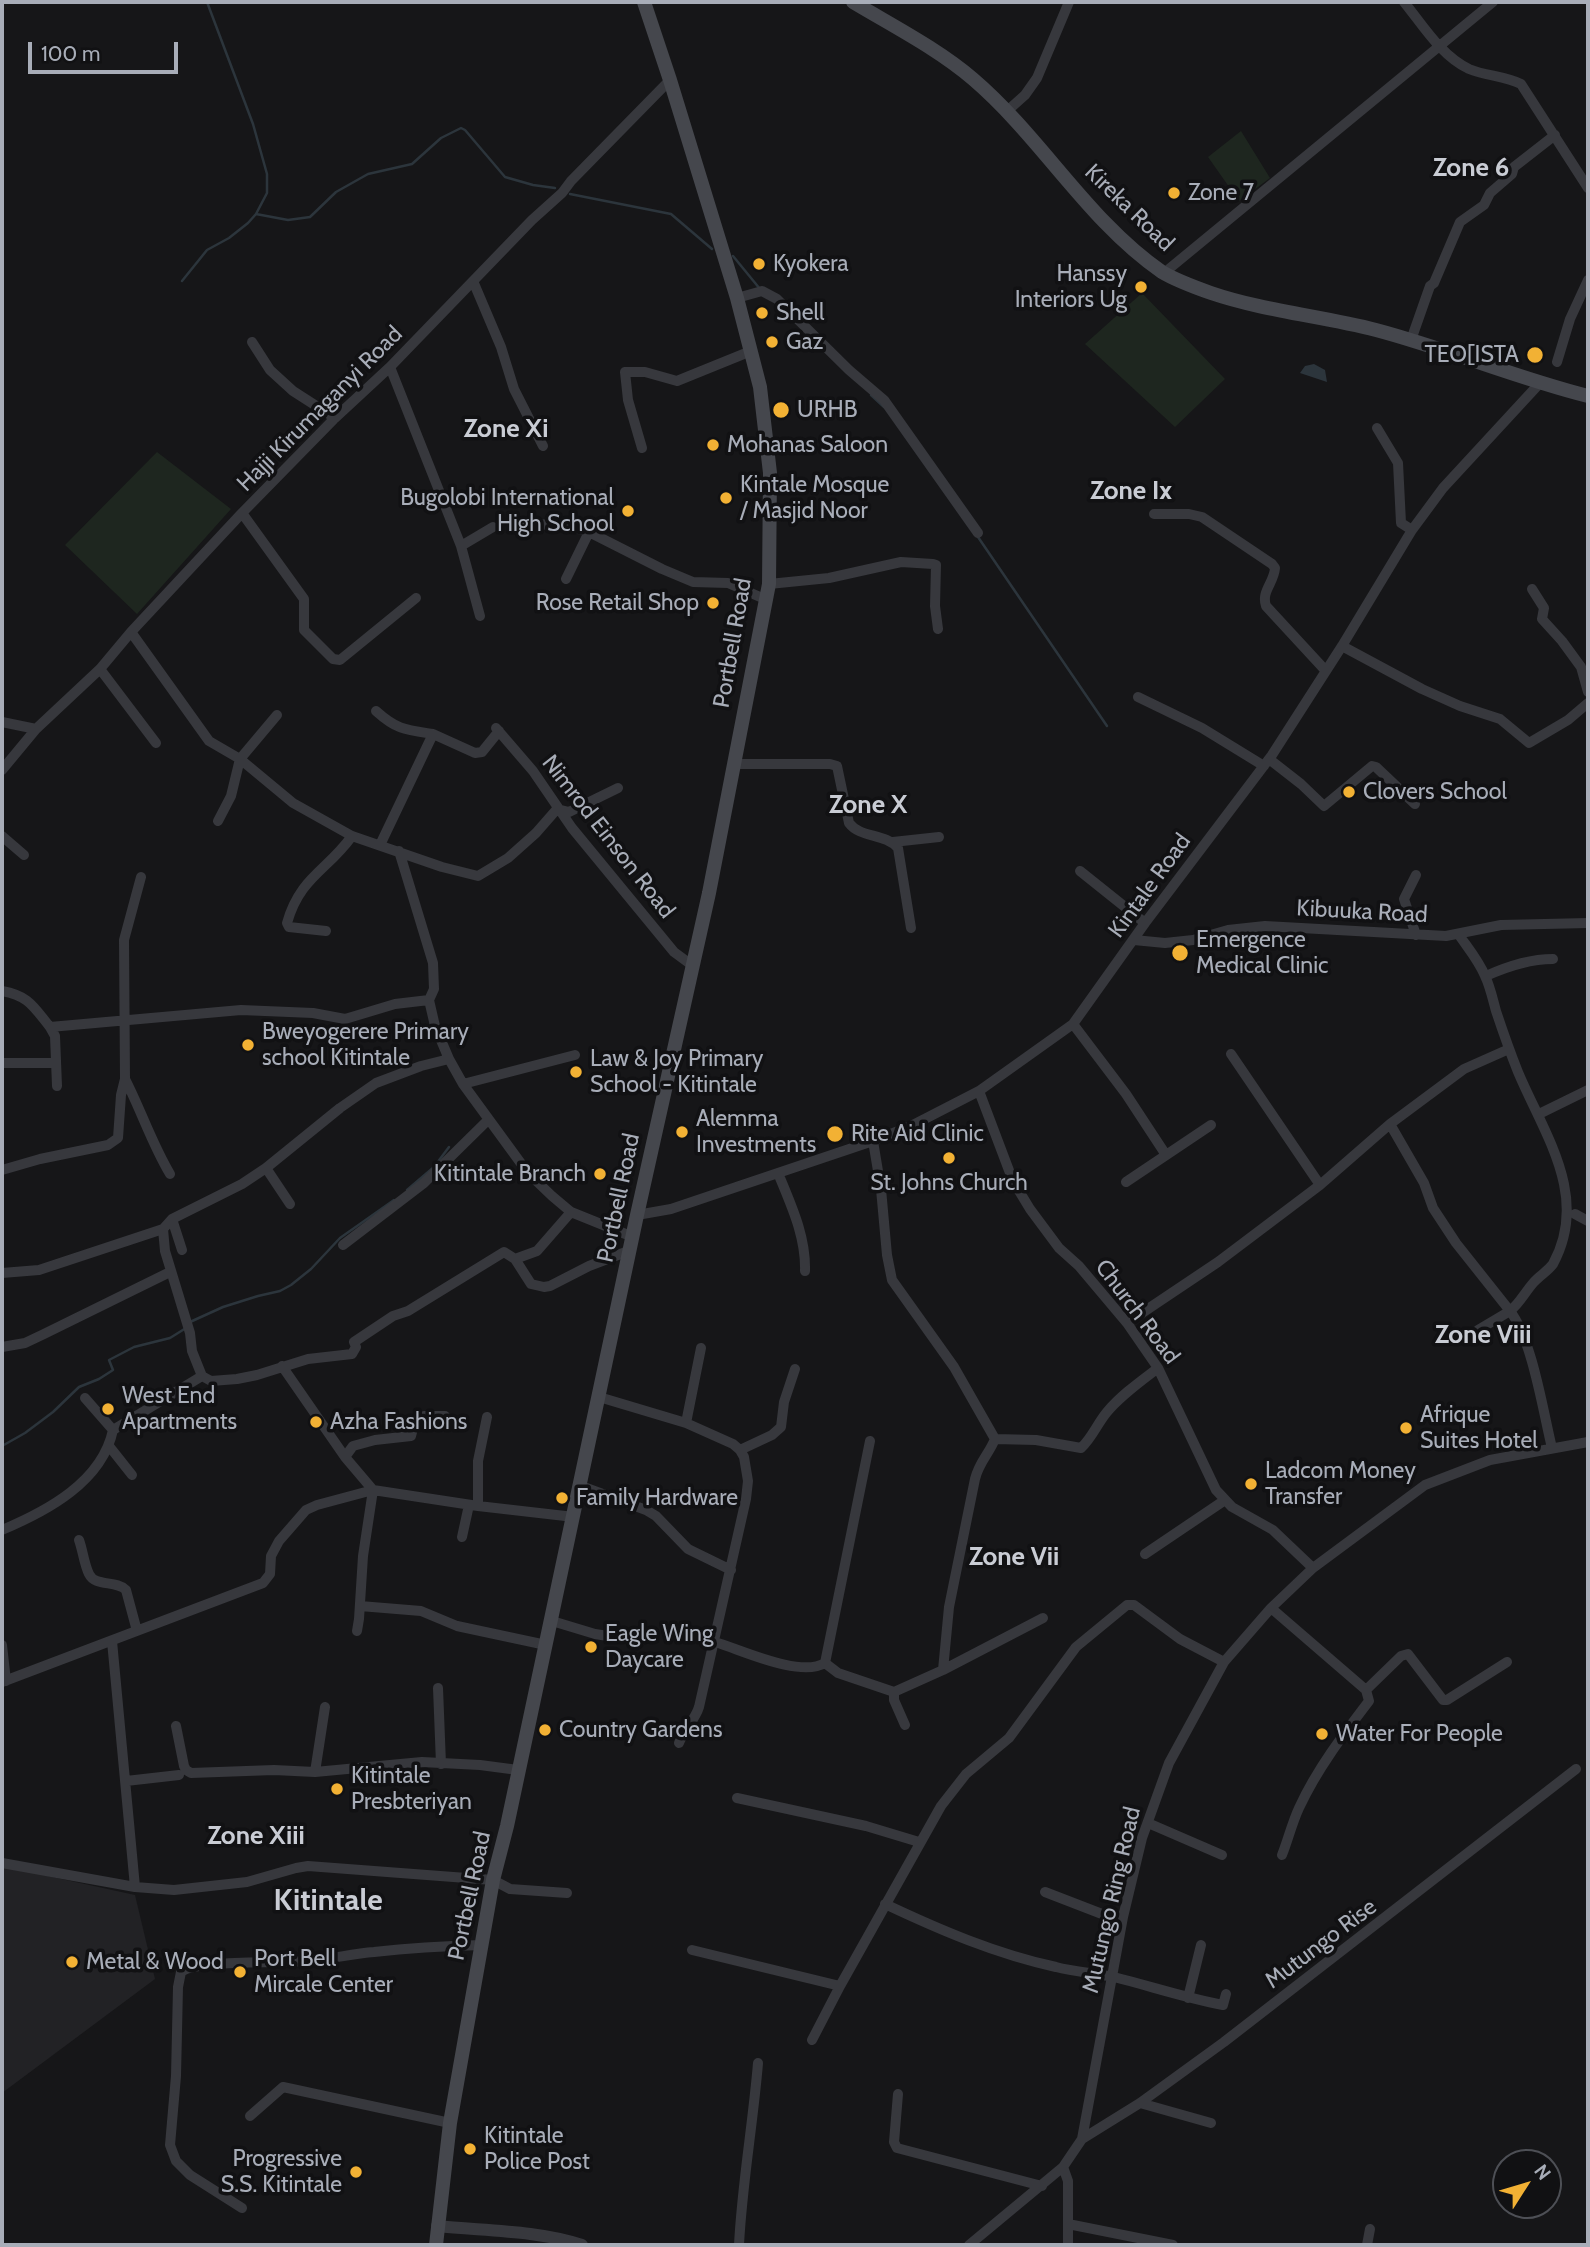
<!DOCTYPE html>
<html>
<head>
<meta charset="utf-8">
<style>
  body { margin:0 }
  #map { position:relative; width:1590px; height:2247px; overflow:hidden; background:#161618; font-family:Cabin,sans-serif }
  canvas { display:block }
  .frame { position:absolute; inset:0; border:4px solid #a8adb8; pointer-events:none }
  .north { position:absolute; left:1492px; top:2149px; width:70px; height:70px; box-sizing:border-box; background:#111113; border:2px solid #4d4f55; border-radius:50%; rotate:53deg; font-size:19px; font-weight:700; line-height:28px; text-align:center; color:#a8adb8 }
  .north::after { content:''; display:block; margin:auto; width:24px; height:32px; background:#f2b134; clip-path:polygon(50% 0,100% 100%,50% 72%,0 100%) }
  .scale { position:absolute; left:28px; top:42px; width:150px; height:32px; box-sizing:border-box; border:4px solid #a8adb8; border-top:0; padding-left:9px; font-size:21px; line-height:24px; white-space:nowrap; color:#a8adb8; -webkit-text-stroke:5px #111113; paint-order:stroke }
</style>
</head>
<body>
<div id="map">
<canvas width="1590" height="2247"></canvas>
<div class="frame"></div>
<div class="north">N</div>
<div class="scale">100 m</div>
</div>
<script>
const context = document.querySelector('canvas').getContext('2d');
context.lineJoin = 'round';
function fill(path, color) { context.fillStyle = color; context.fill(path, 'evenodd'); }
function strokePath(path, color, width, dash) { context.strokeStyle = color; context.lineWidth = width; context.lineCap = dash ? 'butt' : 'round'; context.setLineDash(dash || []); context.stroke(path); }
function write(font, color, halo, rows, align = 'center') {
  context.font = font + ' Cabin,sans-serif'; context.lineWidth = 7; context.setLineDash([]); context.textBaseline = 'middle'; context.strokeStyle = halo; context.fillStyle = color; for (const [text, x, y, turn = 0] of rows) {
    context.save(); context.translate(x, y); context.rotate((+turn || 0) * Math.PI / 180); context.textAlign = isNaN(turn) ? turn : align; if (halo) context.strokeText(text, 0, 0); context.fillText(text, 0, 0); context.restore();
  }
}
fill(new Path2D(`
  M2 1866 135 1895 155 1979 2 2093Z`), '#222225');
fill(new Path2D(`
  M1241 131 1270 178 1239 201 1208 157Z
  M1142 293 1225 379 1175 427 1085 344Z
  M157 452 231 509 137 614 65 545Z`), '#1e261f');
fill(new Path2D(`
  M1314 364 1325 370 1327 382 1300 373 1305 366Z`), '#2c353c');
strokePath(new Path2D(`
  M570 194 671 214 712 249
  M256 214 288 220 310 217 336 192 368 174 412 164 441 138 461 128 465 130 505 177 533 185 555 188
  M733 256 760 289
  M182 281 207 250 229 238 248 223 256 214 267 193V174L253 124 207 2
  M871 395 884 407
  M978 537 1107 726
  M407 1190 434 1167 449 1147
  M190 1322 223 1307 258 1296 280 1291 291 1285 311 1269 340 1238 394 1200
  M2 1446 25 1433 53 1412 79 1387 99 1379 113 1370 109 1360 134 1347 170 1338 186 1328`), '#2c353c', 2.5);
strokePath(new Path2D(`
  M1404 2C1422 24 1441 56 1469 69 1486 76 1505 76 1521 84L1588 188
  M1006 112 1025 95 1037 78 1069 2
  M1164 273 1493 2
  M473 281 501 347 514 389 543 446
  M737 298 762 291 777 299 849 370 884 400 978 533
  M1411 340 1430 286 1434 283 1460 222 1484 205 1490 193 1512 174 1514 167 1555 135
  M252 342 270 370 293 391 335 418
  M1557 362 1570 319 1588 280
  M390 367 461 546 480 616
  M1377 428 1398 463 1401 523 1412 530
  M642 448 628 400 625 372H645L677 381 751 351
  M242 513 304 599V630L333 659 340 660 416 598
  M1154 514H1189L1202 517 1272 564 1275 568C1274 583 1261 591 1266 606L1326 671
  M525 522 585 530 662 569 693 582 728 583 767 600
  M461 546 493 527
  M566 579 589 532
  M769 584 829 578 901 562 933 564 936 565 935 606 938 629
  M1532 589 1544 608 1542 619 1562 641 1581 667 1588 692
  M131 632 209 741 240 759 293 803 352 836 442 867 478 876 508 858 536 833 557 809 569 812 618 788
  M1342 646 1422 689 1460 706 1500 719 1529 743 1568 720 1588 703
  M100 669 156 743
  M1138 697 1202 728 1264 766
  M376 711C397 730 406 730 433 734
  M2 722 36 729
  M496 728 533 771 572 828 674 952 693 966
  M1269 759 1301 784 1324 806 1372 766 1376 767 1415 804
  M734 764H830L837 766 849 823C860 838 885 833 898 848L911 928
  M2 770 36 729 100 669 131 632 242 513 335 418 390 367 532 220 562 193 571 181 670 80
  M218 821 231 796 240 759 277 715
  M2 836 24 855
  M893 842 939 837
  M380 845 433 734 475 753 482 752 499 731
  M399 851 433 963 434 989 429 1000 435 1026 449 1059 463 1084 528 1173 552 1196 571 1212 633 1237
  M1080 871 1145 923
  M326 931 289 927 287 923C300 877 327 871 352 836
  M1416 935 1404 899 1416 875
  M1459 935C1468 948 1479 961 1485 976 1490 986 1493 1000 1496 1011 1503 1032 1510 1052 1518 1072 1544 1134 1590 1196 1553 1264 1548 1271 1539 1276 1534 1282 1525 1292 1520 1303 1510 1311 1532 1339 1543 1411 1552 1448
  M1134 940 1165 943 1193 940 1228 930 1265 926 1446 936 1501 925 1588 923
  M1486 976C1508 966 1529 959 1553 959
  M2 991C29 996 33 1006 50 1027L241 1010 313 1013 345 1019 395 1004 429 1000
  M1073 1024 1126 1094 1166 1155
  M50 1027 55 1036 57 1086
  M1231 1054 1320 1185
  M2 1063H54
  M125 1079C141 1110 152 1144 170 1174
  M463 1084 575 1055
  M979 1091 1013 1181 1030 1209 1059 1248 1079 1266 1127 1323 1158 1368 1216 1490 1232 1507 1273 1530 1313 1568
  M1539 1114 1588 1090
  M1390 1124 1424 1183 1433 1208 1456 1243 1510 1311 1478 1330
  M873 1141 881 1189 887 1255 892 1280 954 1367 995 1439C989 1454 979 1462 975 1479L949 1607 943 1670
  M266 1168 290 1204
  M2 1170 40 1159 108 1145 118 1138 121 1095 125 1079 124 940 141 877
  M778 1173C791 1205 806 1236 805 1271
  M1126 1182 1211 1125
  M1575 1214 1588 1221
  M637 1215 671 1209 873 1141 911 1126 979 1091 1073 1024 1145 923 1272 755 1342 646 1412 530 1443 488 1539 384
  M172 1219 182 1250
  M163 1229 165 1251 190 1333 192 1351 202 1376 211 1381 237 1379 257 1375 308 1359 352 1354 356 1347 354 1342 393 1316 408 1311 504 1252 515 1259 531 1284 544 1287 550 1286 589 1266 631 1250
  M343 1245 424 1183 488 1120
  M515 1259 537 1251 571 1212
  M2 1273 39 1270 163 1229 172 1219 242 1184 266 1168 340 1108 376 1083 421 1066 449 1059
  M1127 1323 1218 1262 1320 1185 1390 1124 1464 1069 1509 1049
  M2 1347 25 1343 44 1334 170 1272
  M282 1366 345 1457 373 1490 363 1556 359 1619 357 1631
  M599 1397 686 1423 733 1444 740 1450 772 1435 781 1427 784 1402 795 1369
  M85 1398 113 1430
  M686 1423 701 1348
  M995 1439 1036 1440 1081 1448C1092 1438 1097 1424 1107 1412 1121 1395 1141 1381 1158 1368
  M109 1446 132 1475
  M345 1457 353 1446 375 1440 411 1436 415 1421 424 1416H445
  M581 1486 646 1510 656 1516 688 1549 731 1570
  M478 1506V1461L487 1417
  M2 1530C47 1511 102 1482 113 1430L202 1376
  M462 1537 469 1505
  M79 1540C83 1551 84 1564 89 1574 95 1587 116 1580 126 1590L137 1631
  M1145 1554 1225 1500
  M360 1606 421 1611 457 1626 546 1645
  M1271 1608 1366 1690 1369 1701C1343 1735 1317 1769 1299 1808 1292 1823 1288 1840 1282 1855
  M552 1621 595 1634 640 1641
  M112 1641 135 1887
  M715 1642C742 1650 800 1678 825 1663L870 1441
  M2 1645 6 1681
  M825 1663 838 1673 894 1692 943 1670 1043 1618
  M2 1682 263 1583 270 1574 271 1556 279 1541 306 1510 317 1505 373 1490 478 1506 574 1517
  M438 1688 441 1764
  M1366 1690 1401 1656 1408 1654 1443 1700H1447L1507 1662
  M894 1692V1700L905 1725
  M176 1726 184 1766 186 1770 191 1773 274 1770 315 1772 422 1762 480 1765 518 1770
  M679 1743C684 1730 695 1720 699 1707L746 1499 748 1481 744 1457 740 1450
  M315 1772 325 1707
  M126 1781 179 1775
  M737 1798 866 1826 919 1842
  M1148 1823 1222 1855
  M2 1863 135 1887 174 1890 247 1882 296 1868 308 1866 493 1880 510 1889 567 1893
  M1045 1892 1102 1914 1123 1917
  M885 1904C940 1930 996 1954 1056 1967 1075 1972 1095 1973 1114 1977 1150 1986 1186 1998 1223 2005L1226 1994
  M692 1950 840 1986
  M1188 1998 1201 1945
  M812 2040 840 1986 941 1806 966 1774 1009 1738 1076 1647 1127 1605H1134L1180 1639 1224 1662
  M898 2094 894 2142 897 2148 1042 2186
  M1140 2103 1211 2123
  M250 2116 283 2087 450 2123
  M1082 2139 1140 2103 1224 2042 1576 1769
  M1063 2167 1068 2181V2245
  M242 2208 190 2175 176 2161 170 2145 176 2076 178 1987 181 1972C196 1960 280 1963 304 1961 327 1960 350 1954 374 1952 410 1948 446 1946 482 1945
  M1068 2224 1173 2245
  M739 2245C742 2184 753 2124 758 2063
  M969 2245 1063 2167 1082 2139 1123 1917 1142 1838 1169 1763 1224 1662 1271 1608 1313 1568 1425 1485 1490 1460 1588 1442
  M1367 2245 1370 2229`), '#37383d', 10);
strokePath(new Path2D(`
  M437 2226C485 2231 536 2230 582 2245`), '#37383d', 12);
strokePath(new Path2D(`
  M853 2C893 26 938 49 973 79 1042 138 1087 220 1162 272 1177 281 1194 287 1211 293 1264 311 1321 316 1376 330 1448 349 1516 378 1588 396
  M436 2245 450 2123 493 1880 507 1826 637 1215 709 893 769 584 770 473 760 387 737 298 670 80 644 2`), '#45474d', 14);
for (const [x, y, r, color] of [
  [1174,193,7,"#f2b134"],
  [759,264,7,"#f2b134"],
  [1141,287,7,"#f2b134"],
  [762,313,7,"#f2b134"],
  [772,342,7,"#f2b134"],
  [1535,355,9,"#f2b134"],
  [781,410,9,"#f2b134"],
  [713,445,7,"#f2b134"],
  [726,498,7,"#f2b134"],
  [628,511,7,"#f2b134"],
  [713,603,7,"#f2b134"],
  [1349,792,7,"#f2b134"],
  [1180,953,9,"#f2b134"],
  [248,1045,7,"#f2b134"],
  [576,1072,7,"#f2b134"],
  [682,1132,7,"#f2b134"],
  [835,1134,9,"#f2b134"],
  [949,1158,7,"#f2b134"],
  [600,1174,7,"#f2b134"],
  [108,1409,7,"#f2b134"],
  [316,1422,7,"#f2b134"],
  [1406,1428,7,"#f2b134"],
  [1251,1484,7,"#f2b134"],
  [562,1498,7,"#f2b134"],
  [591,1647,7,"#f2b134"],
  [545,1730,7,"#f2b134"],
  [1322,1734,7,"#f2b134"],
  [337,1789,7,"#f2b134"],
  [72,1962,7,"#f2b134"],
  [240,1972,7,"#f2b134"],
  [470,2149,7,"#f2b134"],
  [356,2172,7,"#f2b134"]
]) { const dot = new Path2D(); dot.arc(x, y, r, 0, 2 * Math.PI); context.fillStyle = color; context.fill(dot); strokePath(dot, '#111113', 2.5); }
write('23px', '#a8adb8', '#111113', [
  ["Zone 7",1188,193],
  ["Kyokera",773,264],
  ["Hanssy",1127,274,"right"],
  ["Interiors Ug",1127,300,"right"],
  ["Shell",776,313],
  ["Gaz",786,342],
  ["TEO[ISTA",1519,355,"right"],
  ["URHB",797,410],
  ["Mohanas Saloon",727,445],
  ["Kintale Mosque",740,485],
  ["/ Masjid Noor",740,511],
  ["Bugolobi International",614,498,"right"],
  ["High School",614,524,"right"],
  ["Rose Retail Shop",699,603,"right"],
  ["Clovers School",1363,792],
  ["Emergence",1196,940],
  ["Medical Clinic",1196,966],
  ["Bweyogerere Primary",262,1032],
  ["school Kitintale",262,1058],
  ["Law & Joy Primary",590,1059],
  ["School - Kitintale",590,1085],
  ["Alemma",696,1119],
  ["Investments",696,1145],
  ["Rite Aid Clinic",851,1134],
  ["Kitintale Branch",586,1174,"right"],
  ["St. Johns Church",949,1183,"center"],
  ["West End",122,1396],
  ["Apartments",122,1422],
  ["Afrique",1420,1415],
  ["Suites Hotel",1420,1441],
  ["Azha Fashions",330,1422],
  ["Ladcom Money",1265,1471],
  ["Transfer",1265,1497],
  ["Family Hardware",576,1498],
  ["Eagle Wing",605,1634],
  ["Daycare",605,1660],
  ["Country Gardens",559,1730],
  ["Water For People",1336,1734],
  ["Kitintale",351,1776],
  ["Presbteriyan",351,1802],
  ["Port Bell",254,1959],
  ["Mircale Center",254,1985],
  ["Metal & Wood",86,1962],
  ["Kitintale",484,2136],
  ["Police Post",484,2162],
  ["Progressive",342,2159,"right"],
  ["S.S. Kitintale",342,2185,"right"]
], 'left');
write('23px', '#a8adb8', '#111113', [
  ["Kireka Road",1129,208,44],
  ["Hajji Kirumaganyi Road",320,409,-45],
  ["Portbell Road",733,643,-80],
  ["Nimrod Einson Road",608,837,52],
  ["Kintale Road",1150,886,-54],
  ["Kibuuka Road",1362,912,3],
  ["Portbell Road",619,1198,-78],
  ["Church Road",1137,1312,53],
  ["Portbell Road",470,1896,-78],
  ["Mutungo Ring Road",1112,1900,-77],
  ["Mutungo Rise",1321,1944,-37]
]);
write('bold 26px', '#c9ccd4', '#111113', [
  ["Zone 6",1471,168],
  ["Zone Xi",506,429],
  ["Zone Ix",1131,491],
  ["Zone X",868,805],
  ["Zone Viii",1483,1335],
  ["Zone Vii",1014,1557],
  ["Zone Xiii",256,1836]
]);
write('bold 30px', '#c9ccd4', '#111113', [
  ["Kitintale",328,1901]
]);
</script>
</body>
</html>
